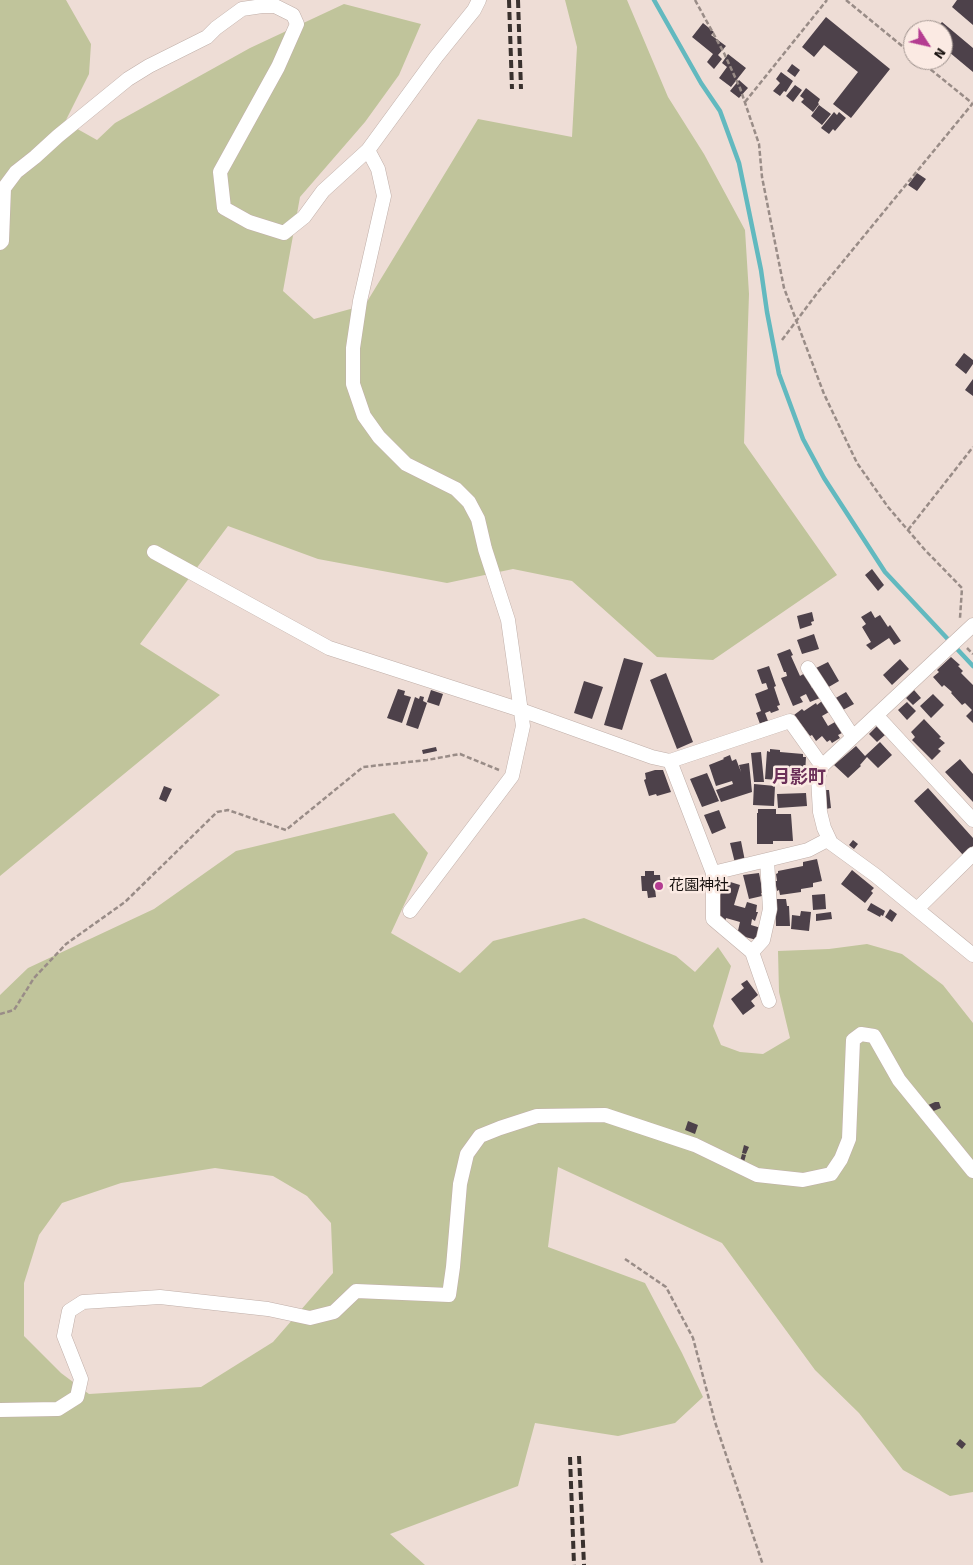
<!DOCTYPE html>
<html>
<head>
<meta charset="utf-8">
<style>
  body { margin:0 }
  #map { position:relative; width:973px; height:1565px; overflow:hidden; background:#eeddd6; font-family:Signika,sans-serif }
  canvas { display:block }
  .north { position:absolute; left:903px; top:20px; width:50px; height:50px; box-sizing:border-box; background:#fbeae3; border:1px solid #9f938e; border-radius:50%; rotate:125deg; font-size:14px; font-weight:700; line-height:20px; text-align:center; color:#16100e }
  .north::after { content:''; display:block; margin:auto; width:18px; height:22px; background:#b43c91; clip-path:polygon(50% 0,100% 100%,50% 72%,0 100%) }
</style>
</head>
<body>
<div id="map">
<canvas width="973" height="1565"></canvas>
<div class="north">N</div>
</div>
<script>
const context = document.querySelector('canvas').getContext('2d');
context.lineJoin = 'round';
function fill(path, color) { context.fillStyle = color; context.fill(path, 'evenodd'); }
function strokePath(path, color, width, dash) { context.strokeStyle = color; context.lineWidth = width; context.lineCap = dash ? 'butt' : 'round'; context.setLineDash(dash || []); context.stroke(path); }
function write(font, color, halo, rows, align = 'center') {
  context.font = font + ' Signika,"Noto Sans JP",sans-serif'; context.lineWidth = 5; context.setLineDash([]); context.textBaseline = 'middle'; context.strokeStyle = halo; context.fillStyle = color; for (const [text, x, y, turn = 0] of rows) {
    context.save(); context.translate(x, y); context.rotate((+turn || 0) * Math.PI / 180); context.textAlign = isNaN(turn) ? turn : align; if (halo) context.strokeText(text, 0, 0); context.fillText(text, 0, 0); context.restore();
  }
}
fill(new Path2D(`
  M0 0H66L91 44 89 74 65 122 97 140 115 123 250 48 344 4 421 24 399 75 365 122 300 197 283 291 314 319 365 305 478 119 572 137 577 47 565 0H627L668 97 704 154 745 230 749 294 744 443 837 575 713 660 657 657 572 581 513 569 447 583 318 559 228 526 140 644 220 695 0 876Z
  M394 813 428 853 391 933 460 973 493 941 584 918 676 956 695 972 718 947 731 966 713 1026 721 1045 740 1052 763 1054 790 1038 779 992 778 951 829 949 867 944 902 954 943 985 973 1023V1492L950 1496 903 1470 859 1413 815 1370 722 1243 558 1167 548 1247 645 1283 682 1353 703 1397 675 1423 618 1436 535 1423 518 1486 390 1534 425 1565H0V995L28 968 154 909 236 851ZM215 1168 273 1176 307 1196 331 1223 333 1273 273 1342 201 1387 89 1394 61 1373 24 1336V1283L39 1235 62 1203 121 1183Z`), '#c0c49b');
strokePath(new Path2D(`
  M654 0 701 83 720 111 739 163 761 270 767 312 779 374 803 439 824 478 885 572 973 666`), '#62b9bf', 4.5);
fill(new Path2D(`
  M957 0H973V25L952 7Z
  M826 17 890 69 851 118 833 104 858 72 824 45 814 57 802 47Z
  M942 22 973 48V72L943 47V30H935Z
  M703 23 714 32 711 35 726 46 718 55 722 59 714 69 707 62 713 54 692 37Z
  M728 54 746 68 731 87 719 78 727 67 722 63Z
  M792 64 800 70 795 77 787 71Z
  M781 72 793 81 786 92 784 91 780 96 773 91 780 83 776 79Z
  M739 80 748 88 739 98 730 91Z
  M795 85 802 90 793 102 786 96Z
  M806 88 820 99 818 103 819 104 813 112 801 102 804 99 800 96Z
  M819 105 831 114 822 125 811 116Z
  M834 112 837 115 839 112 846 118 835 131 833 129 829 134 821 128Z
  M917 173 926 179 917 191 908 185Z
  M964 353 973 360V364L966 374 955 365Z
  M973 379V396L965 390Z
  M872 569 884 585 878 591 865 575Z
  M871 611 875 618 880 615 888 627 890 625 901 641 894 645 889 638 871 650 866 645 871 642 862 627 866 624 861 617Z
  M812 612 814 621 811 622 812 625 800 629 797 616Z
  M814 634 819 649 802 654 797 640Z
  M790 649 793 655 791 656 800 676 805 673 812 688 816 687 820 698 810 702 806 694 800 697 803 702 793 706 781 678 787 676 786 672H784L777 654Z
  M951 657 960 665 958 666 963 671 961 673 973 685V723L966 716 972 710 965 703 962 705 951 693 952 692 944 685 942 687 933 677 939 672 937 670Z
  M624 658 643 663 622 730 604 725Z
  M900 659 909 669 892 685 883 675Z
  M828 662 839 681 827 688 816 668Z
  M769 666 776 686 774 687 780 705 777 706 779 710 771 713 770 711 765 713 768 721 760 724 756 713 761 711 755 694 768 689 766 683 762 684 757 670Z
  M666 673 693 742 677 749 650 680Z
  M584 681 603 687 592 719 574 713Z
  M398 689 405 691 404 695 411 697 402 723 387 718Z
  M431 690 443 694 439 706 427 702Z
  M914 690 921 698 913 705 906 698Z
  M846 692 854 704 841 711 834 699Z
  M933 694 944 705 931 718 920 706Z
  M420 696 424 697 423 701 427 703 418 729 406 725 415 697 419 699Z
  M822 701 829 712 822 716 828 726 835 722 842 733 838 735 840 738 832 743 830 740 827 742 822 736 816 741 812 735 810 736 794 715 802 709 804 711 816 703 817 705Z
  M907 702 916 711 907 720 898 710Z
  M924 719 941 737 939 738 945 743 938 749 941 751 932 760 912 740 915 737 911 732Z
  M877 726 885 735 877 742 869 734Z
  M880 742 892 755 878 768 867 757 860 765 861 766 848 778 834 765 856 746 865 756Z
  M436 747 437 751 423 754 422 750Z
  M770 749 780 750V752L803 754V757H806L805 774 802 773V782L765 779 767 751 770 752Z
  M761 752 764 782H754L751 753Z
  M730 755 732 761 736 759 741 772 739 765 749 763 752 792 721 802 716 790 733 784 732 781 716 786 709 765 724 759 723 758Z
  M960 759 973 774V802L945 772Z
  M655 770H663L671 792 657 796 656 794 649 796 644 780 646 779 645 773Z
  M707 773 719 801 702 807 690 779Z
  M754 784 775 786 774 806 753 805Z
  M164 786 172 789 166 802 159 799Z
  M928 788 973 838V846L963 855 914 801Z
  M824 790H829L831 808 826 809Z
  M806 793 807 806 778 808 777 794Z
  M758 809H776V814H791L793 841H773V844H757V813H758Z
  M719 810 726 828 712 834 704 815Z
  M853 840 858 844 854 849 849 845Z
  M741 841 745 861 735 863 730 843Z
  M817 859 822 881 813 883V887L801 889V892L780 895 779 890 777 891 775 881H777L776 874 778 873V871L803 866V862Z
  M852 870 874 888 871 891 873 893 865 903 841 884Z
  M645 871H654V875H660L661 889H655L656 897 648 898 647 891H642L641 876H645Z
  M759 873 763 893H761L762 896 749 899 743 875Z
  M724 880 740 885 734 905 745 908 747 902 757 905 756 912H758L755 921 752 919 751 925 761 928 757 940 737 935 740 922 726 918 725 923 718 919 717 907Z
  M825 894 826 909 813 910 812 895Z
  M775 899H786L787 906H789L790 926H776Z
  M871 903 885 911 883 916 881 915 880 917 867 910Z
  M890 909 897 914 892 922 885 917Z
  M801 911 811 912 809 931 791 929 792 915 800 916Z
  M831 912 832 919 816 921V914Z
  M747 980 758 995 751 1001 755 1006 743 1015 731 999 744 988 741 984Z
  M935 1102H939L941 1108 931 1112 926 1106Z
  M688 1121 698 1125 695 1134 685 1130Z
  M744 1145 749 1147 746 1154 742 1153Z
  M742 1154 746 1155 744 1162 740 1161Z
  M960 1439 966 1444 962 1449 956 1444Z`), '#4d414a');
const minor = new Path2D(`
  M368 150 378 169 384 196 360 301 353 348V384L364 416 379 437 406 464 456 489 469 502 478 519 485 549 508 620 523 726 512 776 410 911
  M0 243 2 241 4 188 16 172 35 157 58 136 128 79 149 66 207 37 216 28 242 9 262 6H275L293 15 297 24 278 67 220 172 224 208 249 222 284 233 304 217 323 191 368 150 436 57 474 10 479 0
  M154 552 329 648 521 710 652 757 670 761 790 721 822 766
  M973 625 822 766 818 778 820 812 824 828 831 843 875 875 973 955
  M808 668 853 737
  M877 716 973 820
  M670 761 713 873
  M767 860 770 909 763 940 752 952 769 1001
  M917 909 973 854
  M752 952 713 919V873L808 850 829 839
  M0 1410 58 1409 77 1397 81 1379 64 1336 69 1311 83 1302 160 1297 268 1309 310 1318 334 1312 356 1291 449 1295 453 1267 460 1184 467 1154 480 1136 500 1128 537 1116 605 1115 695 1145 757 1175 803 1180 831 1174 841 1159 849 1139 853 1040 861 1034 874 1036 899 1080 973 1171`);
strokePath(minor, '#c0afa9', 15);
strokePath(new Path2D(`
  M695 0 724 53 740 88 759 144 762 177 784 288 824 394 857 463 888 507 925 550 962 588 960 618
  M846 0 913 55
  M919 60 972 103
  M745 102 827 0
  M782 340 818 292 973 103
  M908 530 973 447
  M967 648 973 654
  M0 1014 14 1010 34 978 66 944 125 902 217 812 228 810 286 830 363 767 427 760 460 754 499 770
  M625 1259 666 1287 693 1338 715 1422 763 1565`), '#998c87', 2.5, [5, 2.5]);
strokePath(minor, '#fff', 14);
strokePath(new Path2D(`
  M509 0 512 89
  M518 0 521 89
  M579 1456 584 1565
  M570 1457 574 1565`), '#39312e', 4, [8, 4]);
for (const [x, y, r, color] of [
  [659,886,5,"#b43c91"]
]) { const dot = new Path2D(); dot.arc(x, y, r, 0, 2 * Math.PI); context.fillStyle = color; context.fill(dot); strokePath(dot, '#fbeae3', 2); }
write('15px', '#16100e', '#fbeae3', [
  ["花園神社",669,886]
], 'left');
write('bold 18px', '#6d315a', '#fbeae3', [
  ["月影町",799,778]
]);
</script>
</body>
</html>
